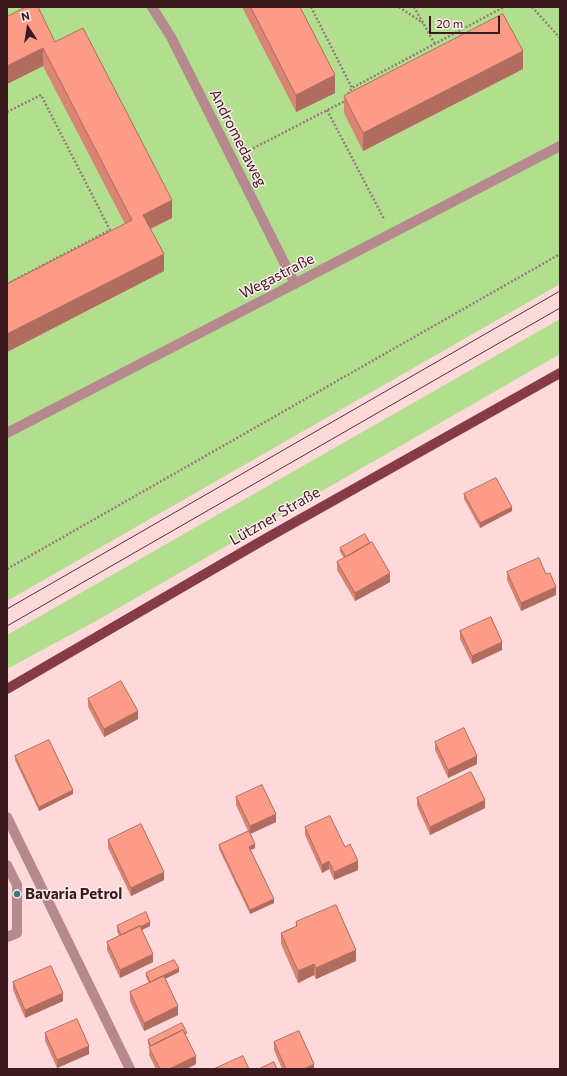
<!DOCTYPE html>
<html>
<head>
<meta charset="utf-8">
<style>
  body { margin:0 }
  #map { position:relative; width:567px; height:1076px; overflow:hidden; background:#fed9dc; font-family:Commissioner,sans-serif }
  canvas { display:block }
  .frame { position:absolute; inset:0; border:8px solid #3a1a1f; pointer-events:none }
  .north { position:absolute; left:8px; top:8px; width:40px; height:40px; -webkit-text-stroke:3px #feeced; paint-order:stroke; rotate:348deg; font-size:11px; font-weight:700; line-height:16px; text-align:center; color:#3a1a1f }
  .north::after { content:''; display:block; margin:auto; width:14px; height:18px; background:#3a1a1f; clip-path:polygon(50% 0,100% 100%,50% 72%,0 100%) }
  .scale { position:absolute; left:429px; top:16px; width:71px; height:18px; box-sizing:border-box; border:2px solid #3a1a1f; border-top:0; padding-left:5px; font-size:12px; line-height:14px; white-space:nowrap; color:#3a1a1f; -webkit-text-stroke:3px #feeced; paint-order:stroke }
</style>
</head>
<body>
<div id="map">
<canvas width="567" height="1076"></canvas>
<div class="frame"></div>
<div class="north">N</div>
<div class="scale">20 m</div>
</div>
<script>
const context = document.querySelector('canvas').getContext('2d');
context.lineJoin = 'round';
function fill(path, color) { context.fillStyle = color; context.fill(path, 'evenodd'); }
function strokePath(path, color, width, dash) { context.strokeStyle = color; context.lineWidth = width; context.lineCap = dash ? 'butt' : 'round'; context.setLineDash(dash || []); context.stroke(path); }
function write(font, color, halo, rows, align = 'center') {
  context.font = font + ' Commissioner,sans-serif'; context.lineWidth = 3; context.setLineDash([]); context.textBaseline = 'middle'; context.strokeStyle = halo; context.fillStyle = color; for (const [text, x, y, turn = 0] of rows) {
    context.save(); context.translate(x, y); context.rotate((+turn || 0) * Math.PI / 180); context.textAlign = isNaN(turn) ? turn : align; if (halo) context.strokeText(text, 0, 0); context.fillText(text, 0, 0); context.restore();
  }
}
fill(new Path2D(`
  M7 7H560V284L7 601Z
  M560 319V354L96 621 7 669V635Z`), '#b1df8d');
strokePath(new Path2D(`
  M311 7 352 88
  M399 7 423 23
  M414 7 435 44
  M532 7 560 38
  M348 94 352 88 504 7
  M327 110 384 219
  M7 112 41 95 110 230 7 284
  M246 152 343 102 345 99
  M7 569 560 254`), '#9d7a7e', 2.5, [2, 2]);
strokePath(new Path2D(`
  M7 865 17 885V933L7 937`), '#b5898d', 10);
strokePath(new Path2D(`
  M152 7 171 37 295 284
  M7 433 560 146
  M7 817 130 1069`), '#b5898d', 10);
strokePath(new Path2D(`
  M7 689 265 539 560 373`), '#863b47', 10);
strokePath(new Path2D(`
  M7 609 560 291
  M7 626 560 308`), '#533237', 1);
fill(new Path2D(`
  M242 7H300L335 93 296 112Z
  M7 17 55 42 172 218 151 229 164 271 7 352V284L125 224 43 66 7 84Z
  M523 69 363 151 344 113V96Z
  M464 494 512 511 480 528 464 499Z
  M370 543 390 582 355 601 337 570V562L344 558 340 552V548Z
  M507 572 546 574 556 595 521 611 507 580Z
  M460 631 502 650 472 664 460 639Z
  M88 699 138 719 104 737 88 707Z
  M435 742 477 764 448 778 435 750Z
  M15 756 73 794 39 811 15 760Z
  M236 797 276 822 250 834 255 848 250 850 274 903 250 914 219 849V845L248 831 236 805Z
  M417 798 485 808 430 835 417 806Z
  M305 827 345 847 358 870 334 880 329 869 322 873 305 835Z
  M108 840 164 880 131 896 108 848Z
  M296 922 356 961 316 979 314 975 298 983 281 944V933L296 926Z
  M117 926H150L142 930 153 962 120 978 107 950V942L119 936 117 931Z
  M179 972 165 979 178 1015 144 1031 130 1001V992L149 983 146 977V973Z
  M13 982 63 1001 25 1018 13 990Z
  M45 1033 89 1054 57 1068 45 1041Z
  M187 1037 196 1064 186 1069H156L149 1055 150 1047 148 1044V1040Z
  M274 1042 314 1069H282L274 1050Z`), '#d98573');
fill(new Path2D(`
  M43 48V66L7 84V66Z
  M523 51V69L363 151V133Z
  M335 75V93L296 112V95Z
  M172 200V218L143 232V215Z
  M164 254V271L7 352V334Z
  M512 507V511L480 528V523Z
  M390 573V582L355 601V593Z
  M556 587V595L521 611V603Z
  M502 642V650L472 664V656Z
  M138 711V719L104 737V729Z
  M477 756V764L448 778V770Z
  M73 790V794L39 811V807Z
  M485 800V808L430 835V827Z
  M276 814V822L250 834V826Z
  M255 844V848L249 851V847Z
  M329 861V869L322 873V865Z
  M358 861V870L334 880V872Z
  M164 872V880L131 896V888Z
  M274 899V903L250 914V910Z
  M150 922V926L121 940V936Z
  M356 950V961L316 979V968Z
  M153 954V962L120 978V970Z
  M314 964V975L298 983V971Z
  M179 968V972L150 986V982Z
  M63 993V1001L25 1018V1010Z
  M178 1006V1015L144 1031V1023Z
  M89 1046V1054L57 1068V1060Z
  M196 1056V1064L186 1069H169Z
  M314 1064V1069H304Z`), '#b06c5e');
const building = new Path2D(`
  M26 7H38L55 42 83 28 172 200 143 215 164 254 7 334V284L132 220 43 48 7 66V17Z
  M251 7H300L335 75 296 95Z
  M503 14 523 51 363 133 344 96Z
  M496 478 512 507 480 523 464 494Z
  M365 534 370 543 346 557 340 548Z
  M372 542 390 573 355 593 337 562Z
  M539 558 546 574 550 573 556 587 521 603 507 572Z
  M491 617 502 642 472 656 460 631Z
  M121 681 138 711 104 729 88 699Z
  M464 728 477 756 448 770 435 742Z
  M49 740 73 790 39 807 15 756Z
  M471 772 485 800 430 827 417 798Z
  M262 785 276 814 250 826 236 797Z
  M330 816 345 847 350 844 358 861 334 872 329 861 322 865 305 827Z
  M141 824 164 872 131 888 108 840Z
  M249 831 255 844 249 847 274 899 250 910 219 845Z
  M336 905 356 950 316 968 314 964 298 971 281 933 297 926 296 922Z
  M146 912 150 922 140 927V926L121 935 117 926Z
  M140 926 153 954 120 970 107 942Z
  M174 960 179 968 150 982 146 973Z
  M51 966 63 993 25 1010 13 982Z
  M164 976 178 1006 144 1023 130 992Z
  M77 1019 89 1046 57 1060 45 1033Z
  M182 1023 187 1033 185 1034 183 1030 151 1046 148 1040Z
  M183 1030 196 1056 169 1069H160L149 1047Z
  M299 1031 314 1064 304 1069H286L274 1042Z
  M243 1056 249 1069H214Z
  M274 1062 277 1069H259Z`);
fill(building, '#fc9b86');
strokePath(building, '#b06c5e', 1);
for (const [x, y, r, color] of [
  [17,894,4,"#357e7c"]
]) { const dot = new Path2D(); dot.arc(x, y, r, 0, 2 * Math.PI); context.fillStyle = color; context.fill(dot); strokePath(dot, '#feeced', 1.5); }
write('15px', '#3a1a1f', '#feeced', [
  ["Andromedaweg",238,138,63],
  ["Wegastraße",277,276,-27],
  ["Lützner Straße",275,516,-30]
]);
write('bold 15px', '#3a1a1f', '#feeced', [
  ["Bavaria Petrol",25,894]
], 'left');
</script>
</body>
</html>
